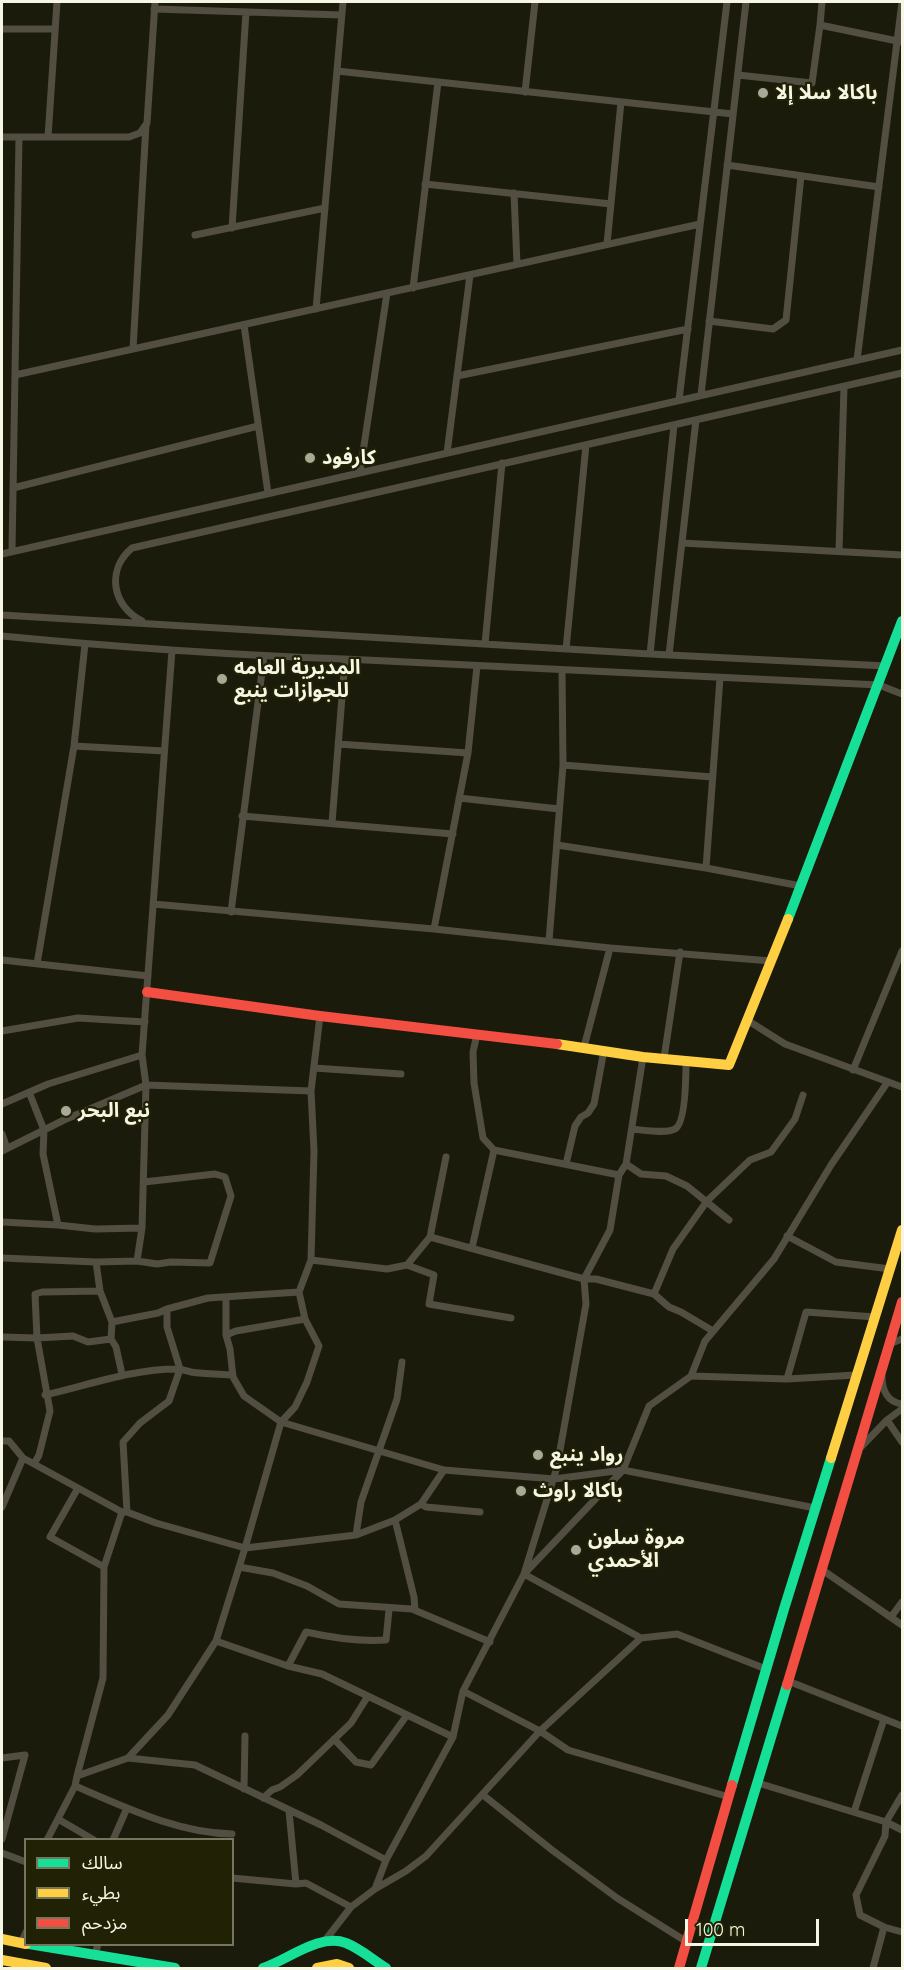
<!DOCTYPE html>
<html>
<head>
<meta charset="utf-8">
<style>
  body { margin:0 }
  #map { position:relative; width:904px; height:1970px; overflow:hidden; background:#1b1b0b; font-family:Quicksand,"Noto Sans Arabic",sans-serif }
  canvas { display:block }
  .frame { position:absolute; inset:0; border:3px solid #f6f6e5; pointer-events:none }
  .legend { position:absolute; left:24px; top:1838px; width:210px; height:108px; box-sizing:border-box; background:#212105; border:2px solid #76765f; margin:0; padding:8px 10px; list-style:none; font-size:18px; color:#f6f6e5 }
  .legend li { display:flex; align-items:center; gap:12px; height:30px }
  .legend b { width:30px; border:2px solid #76765f }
  .scale { position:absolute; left:685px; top:1919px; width:134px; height:27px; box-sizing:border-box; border:3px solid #f6f6e5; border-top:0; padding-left:8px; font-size:18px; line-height:21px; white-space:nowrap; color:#f6f6e5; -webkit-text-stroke:4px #212105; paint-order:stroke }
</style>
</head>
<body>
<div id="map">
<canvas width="904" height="1970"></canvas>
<div class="frame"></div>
<ul class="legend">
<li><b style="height:8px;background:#16e098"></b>سالك</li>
<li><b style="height:8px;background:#ffcf43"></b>بطيء</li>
<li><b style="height:8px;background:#f24e42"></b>مزدحم</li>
</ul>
<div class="scale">100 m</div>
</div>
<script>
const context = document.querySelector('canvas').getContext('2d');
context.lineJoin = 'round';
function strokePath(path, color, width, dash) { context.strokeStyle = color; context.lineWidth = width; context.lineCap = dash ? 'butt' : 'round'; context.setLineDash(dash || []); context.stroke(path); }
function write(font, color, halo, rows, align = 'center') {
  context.font = font + ' Quicksand,"Noto Sans Arabic",sans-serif'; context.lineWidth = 4.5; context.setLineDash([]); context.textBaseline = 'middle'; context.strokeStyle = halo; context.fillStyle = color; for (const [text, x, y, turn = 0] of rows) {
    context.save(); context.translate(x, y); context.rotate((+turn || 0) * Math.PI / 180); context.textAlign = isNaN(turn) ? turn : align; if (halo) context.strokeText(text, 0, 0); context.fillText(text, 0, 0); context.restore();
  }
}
strokePath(new Path2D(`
  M154 9 342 15
  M820 25 822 2
  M2 29H55
  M337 71 733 114
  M738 75 812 83 820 25 902 42
  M525 92 535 2
  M2 137H129L140 133 147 123 155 2
  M48 137 57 2
  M727 165 879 187
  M425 184 611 204
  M514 193 517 264
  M232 228 246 12
  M195 235 325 208
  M607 244 621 102
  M413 288 438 82
  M316 309 343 2
  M709 321 773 329 786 320 801 176
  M244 325 268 493
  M133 349 146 125
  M857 360 902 2
  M15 375 700 224
  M457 376 688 329
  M701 395 746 2
  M679 400 727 2
  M447 453 470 275
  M360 472 387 293
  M13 488 258 426
  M682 543 902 555
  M12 551 19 137
  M839 551 844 387
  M2 554 902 350
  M2 615 650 654 886 666
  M142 621C112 606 106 570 132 548L902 373
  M2 636C116 647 230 655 345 659L879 685 902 694
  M485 644 502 463
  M566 649 586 445
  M650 654 674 425
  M669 655 696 420
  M338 744 468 753
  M74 746 164 751
  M563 765 712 777
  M459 798 559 809
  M242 816 453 834
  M332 823 345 659
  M557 845 706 868 801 886
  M706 868 720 678
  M153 904 434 929 610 948 771 961
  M231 912 264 656
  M434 929 468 753 477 666
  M549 941 563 765 562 670
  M2 960 148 976
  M37 964 74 746 85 644
  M747 1020 785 1044 902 1087
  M2 1031 78 1018 145 1022
  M477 1034 473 1052 474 1083 483 1138 494 1150
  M584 1047 610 948
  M664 1058 680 952
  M314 1068 401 1074
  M853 1070 902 951
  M29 1092 44 1130 43 1154 58 1225
  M2 1104 48 1084 142 1055
  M632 1129C642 1130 666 1134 675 1129 686 1123 686 1074 686 1060
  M2 1134 7 1148
  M2 1151 64 1120 146 1085 142 1055 172 650
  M566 1164 575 1126 581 1117 588 1113 594 1104 604 1050
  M626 1164 641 1174 666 1176 687 1186 729 1220
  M2 1222 58 1225 95 1229 142 1228
  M787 1236 836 1262 890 1269
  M430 1237 584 1279H596L654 1294 669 1307 681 1312 713 1331
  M472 1248 494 1150 619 1175
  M2 1258 96 1262 137 1261 157 1264 171 1262 210 1263 231 1196 225 1177 215 1174 144 1182
  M311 1260 387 1269 407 1265 434 1275 429 1304 511 1318
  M137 1261 142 1228 146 1085 311 1091
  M96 1262 100 1291 112 1322 111 1339 116 1347 122 1374
  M407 1265 430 1237 446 1157
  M654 1294 673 1249 707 1201 750 1160 771 1152 795 1119 803 1095
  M226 1298V1335L230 1349 233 1377 244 1396 281 1422 444 1470 554 1479 623 1470 815 1508
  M112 1322 158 1313 167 1309 208 1298 299 1292
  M226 1335 236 1331 305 1319
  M2 1337 37 1338 73 1336 88 1342 111 1339
  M889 1344 902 1339
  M691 1376 787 1379 856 1375
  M882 1376C882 1390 887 1402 902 1404
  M787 1379 806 1312 875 1317
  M45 1395C89 1385 132 1369 177 1369 182 1369 186 1371 191 1372 204 1374 219 1374 233 1375
  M887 1420 902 1442
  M2 1441H9L23 1458
  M859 1449 887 1420 902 1409
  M34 1464 39 1455 50 1411 37 1338 35 1294 42 1292 100 1291
  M78 1488 50 1537 104 1567
  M421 1504 426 1507 480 1512
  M2 1507 23 1458 122 1512H127L156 1523 245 1548 356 1535 395 1520 421 1504 444 1470
  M127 1512 123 1442 140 1423 169 1401 180 1369 167 1327V1309
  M395 1520 414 1597 415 1610
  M356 1535 361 1502 397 1399 402 1362
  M239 1567 273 1573 307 1586 339 1604 412 1609 490 1642
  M821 1569 902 1625
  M891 1617 902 1602
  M641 1638 524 1574 623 1470 649 1406 691 1376 705 1341 774 1259 831 1165 887 1083
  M216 1641 288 1666 322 1674 453 1737
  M288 1666 306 1632C333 1638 358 1642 386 1640L389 1610
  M788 1681 902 1726
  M463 1691 540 1731 568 1750 729 1797
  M334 1739 356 1762 371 1765 407 1715
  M2 1758 25 1755 2 1839
  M128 1758 195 1765 321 1825 386 1860
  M77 1776 103 1678 104 1567 122 1512
  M758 1783 886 1822 885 1836 856 1895 860 1915 884 1927
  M75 1786C125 1807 177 1833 232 1834
  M244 1789 245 1736
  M483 1795 552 1850 617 1898 687 1942
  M902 1795 886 1822 902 1830
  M263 1798 272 1790 280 1787 297 1775 351 1723 368 1696
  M289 1811 296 1884 306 1883 351 1907
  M854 1812 884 1719
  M58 1819 94 1840
  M47 1840 75 1786 77 1776 128 1758 168 1715 216 1641 245 1548 281 1422 295 1407 307 1382 319 1346 305 1319 299 1292 311 1260 314 1151 311 1091 320 1016
  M113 1840 127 1808
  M2 1853 26 1862
  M232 1878 296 1884
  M375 1889 406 1871 426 1856 540 1731 641 1638 677 1634 766 1669
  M21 1943 26 1932
  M323 1943 351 1907 375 1889 386 1860 453 1737 463 1691 524 1574 557 1467 586 1304 584 1279 610 1230 619 1175 626 1164 643 1057
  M95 1955 98 1944
  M873 1968 884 1927 902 1932`), '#524e42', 7);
strokePath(new Path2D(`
  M788 919 902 621
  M732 1785 784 1609 831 1458
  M29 1944 175 1968
  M263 1968C288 1960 319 1933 346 1943 361 1949 373 1960 386 1968
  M701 1968 787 1685`), '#16e098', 10);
strokePath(new Path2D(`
  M557 1044 643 1057 729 1065 788 919
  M831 1458 902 1230
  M2 1939 26 1944
  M2 1960 46 1968
  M317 1968 337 1964 349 1968`), '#ffcf43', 10);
strokePath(new Path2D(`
  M147 992 320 1016 557 1044
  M787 1685 902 1302
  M679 1968 732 1785`), '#f24e42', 10);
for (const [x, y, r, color] of [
  [763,93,6,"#a9a999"],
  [310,458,6,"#a9a999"],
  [222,679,6,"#a9a999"],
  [66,1111,6,"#a9a999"],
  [538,1455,6,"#a9a999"],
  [521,1491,6,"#a9a999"],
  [576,1550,6,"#a9a999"]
]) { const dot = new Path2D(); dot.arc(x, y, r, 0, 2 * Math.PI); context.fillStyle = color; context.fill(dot); strokePath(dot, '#212105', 2); }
write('bold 20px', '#f6f6e5', '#212105', [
  ["باكالا سلا إلا",775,93],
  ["كارفود",322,458],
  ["المديرية العامه",234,668],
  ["للجوازات ينبع",234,691],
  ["نبع البحر",78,1111],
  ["رواد ينبع",550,1455],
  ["باكالا راوث",533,1491],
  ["مروة سلون",588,1538],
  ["الأحمدي",588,1561]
], 'left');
</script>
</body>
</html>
